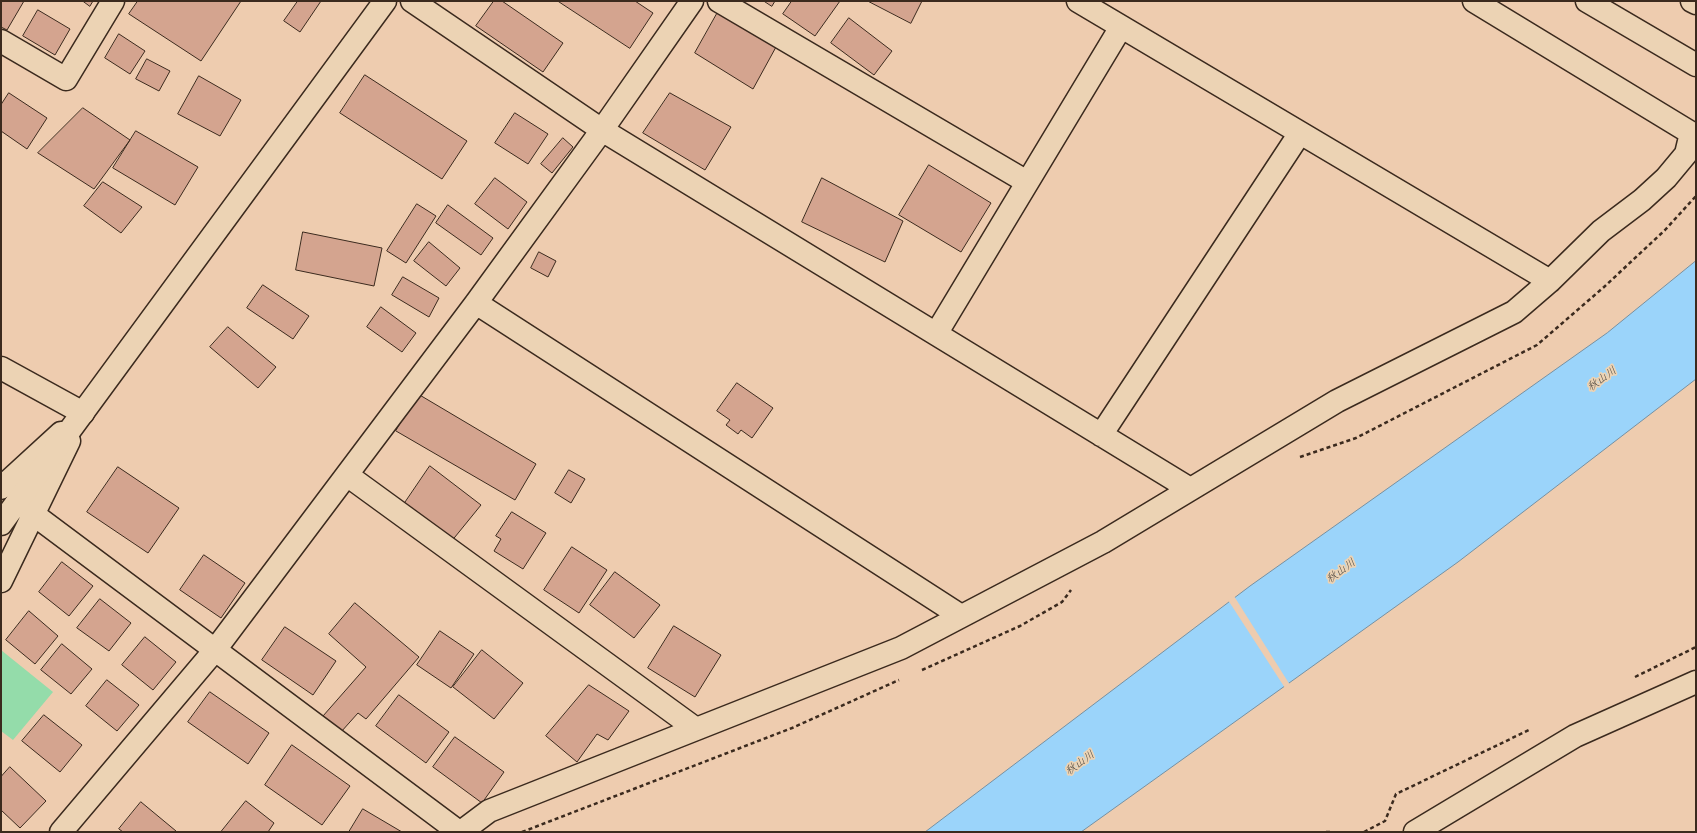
<!DOCTYPE html>
<html>
<head>
<meta charset="utf-8">
<style>
  body { margin:0 }
  #map { position:relative; width:1697px; height:833px; overflow:hidden; background:#eeccaf; font-family:"Playpen Sans",sans-serif }
  canvas { display:block }
  .frame { position:absolute; inset:0; border:2px solid #3b2a1e; pointer-events:none }
</style>
</head>
<body>
<div id="map">
<canvas width="1697" height="833"></canvas>
<div class="frame"></div>
</div>
<script>
const context = document.querySelector('canvas').getContext('2d');
context.lineJoin = 'round';
function fill(path, color) { context.fillStyle = color; context.fill(path, 'evenodd'); }
function strokePath(path, color, width, dash) { context.strokeStyle = color; context.lineWidth = width; context.lineCap = dash ? 'butt' : 'round'; context.setLineDash(dash || []); context.stroke(path); }
function write(font, color, halo, rows, align = 'center') {
  context.font = font + ' "Playpen Sans","Klee One",sans-serif'; context.lineWidth = 3.5; context.setLineDash([]); context.textBaseline = 'middle'; context.strokeStyle = halo; context.fillStyle = color; for (const [text, x, y, turn = 0] of rows) {
    context.save(); context.translate(x, y); context.rotate((+turn || 0) * Math.PI / 180); context.textAlign = isNaN(turn) ? turn : align; if (halo) context.strokeText(text, 0, 0); context.fillText(text, 0, 0); context.restore();
  }
}
fill(new Path2D(`
  M1 650 53 692 13 740 1 731Z`), '#94dcaa');
const water = new Path2D(`
  M1696 261V379L1458 562 1081 832H925L1250 586 1607 333Z`);
fill(water, '#9bd4fa');
strokePath(water, '#7590a2', 1);
fill(new Path2D(`
  M1234 596 1290 685 1285 688 1228 600Z`), '#eeccaf');
const building = new Path2D(`
  M1 1H24L7 30 1 27Z
  M83 1H93L90 6Z
  M138 1H241L201 61 129 14Z
  M298 1H321L300 32 284 21Z
  M494 1H502L563 43 543 72 476 26Z
  M558 1H635L653 13 630 48Z
  M764 1H775L772 6Z
  M792 1H840L815 36 783 14Z
  M868 1H922L911 23Z
  M38 10 70 29 55 55 23 36Z
  M718 12 776 47 753 89 695 53Z
  M849 18 892 51 874 75 831 43Z
  M119 34 145 51 130 74 105 58Z
  M147 59 170 71 159 91 136 79Z
  M365 75 467 141 442 179 340 113Z
  M199 76 241 100 220 136 178 114Z
  M9 93 47 118 27 149 1 131V105Z
  M670 93 731 127 705 170 643 133Z
  M83 108 130 140 94 189 38 153Z
  M515 113 548 134 528 164 495 143Z
  M136 131 198 167 175 205 113 168Z
  M563 138 573 147 552 173 541 164Z
  M929 165 991 203 961 252 899 215Z
  M495 178 527 202 508 229 475 204Z
  M822 178 903 221 885 262 802 222Z
  M103 182 142 207 121 233 84 206Z
  M417 204 436 216 406 263 387 251Z
  M448 205 493 238 481 255 436 223Z
  M303 232 382 248 374 286 296 270Z
  M429 242 460 268 446 286 414 261Z
  M539 252 556 261 548 277 531 268Z
  M403 277 439 298 429 317 392 295Z
  M263 285 309 316 293 339 247 308Z
  M381 307 416 333 402 352 367 327Z
  M228 327 276 367 258 388 210 347Z
  M737 383 773 408 752 438 741 430 738 434 726 425 730 420 717 411Z
  M418 394 536 464 515 500 396 431Z
  M430 466 481 505 446 548 398 513Z
  M118 467 179 508 148 553 87 512Z
  M569 470 585 479 571 503 555 493Z
  M512 512 546 533 523 569 494 551 501 539 496 536Z
  M572 547 607 570 579 613 544 590Z
  M204 555 245 583 221 618 180 590Z
  M62 562 93 586 69 616 39 592Z
  M615 572 660 605 634 638 590 605Z
  M100 599 131 623 109 651 77 628Z
  M355 603 419 657 366 719 358 713 341 732 323 716 366 667 329 634Z
  M29 611 58 636 35 664 6 640Z
  M674 626 721 655 695 697 648 668Z
  M285 627 336 661 313 695 262 660Z
  M440 631 474 654 451 688 417 665Z
  M145 637 176 662 153 690 122 665Z
  M62 644 92 669 71 694 41 670Z
  M482 650 523 683 494 719 453 687Z
  M107 680 139 705 117 731 86 706Z
  M589 685 629 711 608 740 597 734 577 762 546 736Z
  M210 692 269 733 248 764 188 722Z
  M399 695 449 732 426 763 376 726Z
  M44 715 82 745 60 772 22 741Z
  M455 737 504 772 482 803 433 767Z
  M292 745 350 786 322 825 265 785Z
  M10 767 46 801 20 828 1 810V777Z
  M246 801 274 823 268 832H221Z
  M141 802 176 831 175 832H123L119 829Z
  M363 809 402 832H349Z`);
fill(building, '#d4a48f');
strokePath(building, '#3b2a1e', 1);
const street = new Path2D(`
  M412 1 602 130 1190 489
  M719 1 1027 182
  M1078 1 1550 281
  M1692 1 1696 3
  M1 41 66 79 113 1
  M476 303 961 616
  M936 334 1121 27
  M1 368 83 413
  M1101 435 1300 133
  M347 475 696 729
  M1 488 61 433
  M17 502 459 832
  M1 581 69 441
  M61 832 215 650 476 303 602 130 692 1
  M461 832 489 811 901 648 1103 542 1337 401 1514 312 1550 281 1601 231 1642 200 1666 178 1686 154 1691 133 1474 1
  M1415 832 1575 736 1696 682`);
const secondary = new Path2D(`
  M1587 1 1696 65
  M1 524 385 1`);
strokePath(street, '#3b2a1e', 25);
strokePath(secondary, '#3b2a1e', 25);
strokePath(new Path2D(`
  M1300 457 1356 438 1537 345 1604 287 1665 230 1696 196
  M922 670 1020 626 1062 602 1071 590
  M1635 677 1696 647
  M522 832 792 728 899 680
  M1326 832H1332
  M1364 832 1385 821 1396 794 1531 729`), '#3b2a1e', 2.5, [4, 3]);
strokePath(street, '#ecd3b4', 22);
strokePath(secondary, '#ecd3b4', 22);
write('italic 11px', '#49443f', '#ecd3b4', [
  ["秋山川",1602,379,-36],
  ["秋山川",1341,571,-36],
  ["秋山川",1080,763,-36]
]);
</script>
</body>
</html>
